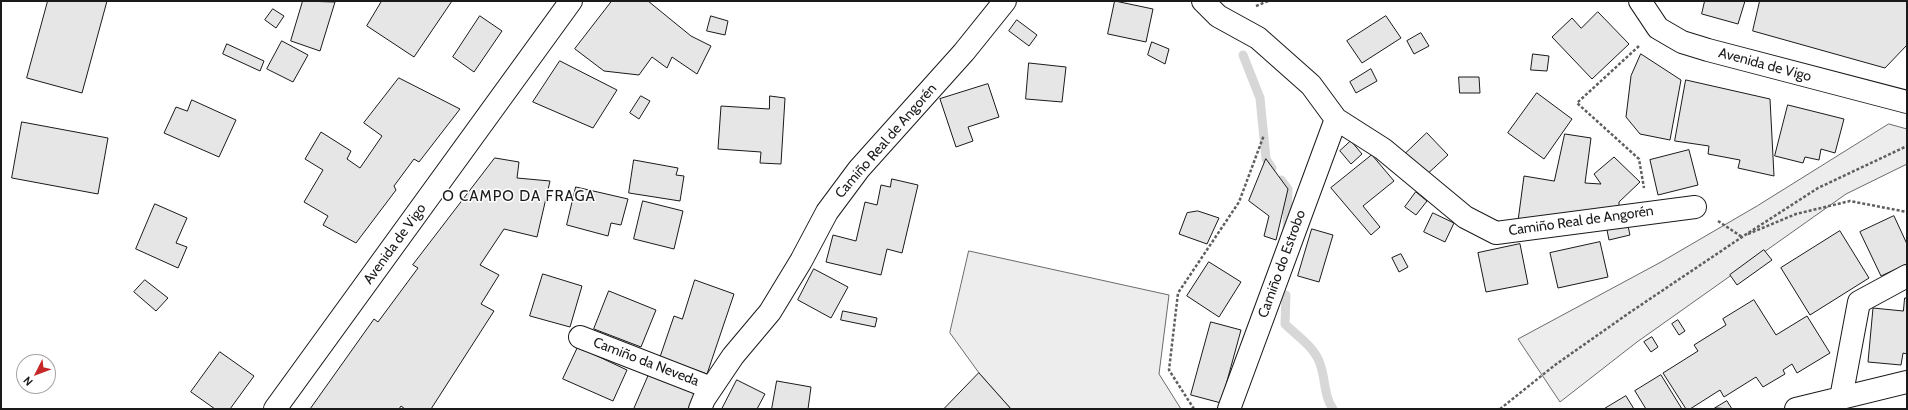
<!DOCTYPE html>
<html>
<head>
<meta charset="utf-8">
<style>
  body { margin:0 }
  #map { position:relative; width:1908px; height:410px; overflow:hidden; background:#fff; font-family:Cabin,sans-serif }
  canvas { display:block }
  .frame { position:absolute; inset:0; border:2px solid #1a1a1a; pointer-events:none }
  .north { position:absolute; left:16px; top:354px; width:40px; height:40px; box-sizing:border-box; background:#fff; border:1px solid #a3a3a3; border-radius:50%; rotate:228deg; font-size:11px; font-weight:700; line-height:16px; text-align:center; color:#1a1a1a }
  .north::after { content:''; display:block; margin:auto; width:14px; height:18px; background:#c62828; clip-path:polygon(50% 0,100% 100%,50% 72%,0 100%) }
</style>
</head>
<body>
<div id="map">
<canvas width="1908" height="410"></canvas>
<div class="frame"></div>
<div class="north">N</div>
</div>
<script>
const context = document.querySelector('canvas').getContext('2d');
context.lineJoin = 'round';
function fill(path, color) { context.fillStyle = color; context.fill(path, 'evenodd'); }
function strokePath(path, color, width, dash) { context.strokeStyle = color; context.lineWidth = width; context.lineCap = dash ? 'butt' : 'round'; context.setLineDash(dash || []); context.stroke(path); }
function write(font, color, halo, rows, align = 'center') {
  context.font = font + ' Cabin,sans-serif'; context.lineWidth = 3; context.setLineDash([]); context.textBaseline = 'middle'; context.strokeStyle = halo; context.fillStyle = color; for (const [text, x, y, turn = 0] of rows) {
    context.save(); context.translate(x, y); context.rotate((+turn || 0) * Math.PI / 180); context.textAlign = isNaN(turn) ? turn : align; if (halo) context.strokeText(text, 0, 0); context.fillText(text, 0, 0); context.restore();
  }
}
const built = new Path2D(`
  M1889 124 1907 129V164L1846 194 1637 342 1560 402 1518 339 1661 262 1757 206Z
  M969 251 1169 295 1159 374 1181 409H1011L979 373 950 333Z`);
fill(built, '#ededed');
strokePath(built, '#6a6a6a', 1);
strokePath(new Path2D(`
  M1243 55 1260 98 1266 159 1272 168
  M1281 180 1288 189 1287 229
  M1286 295 1285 324C1296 335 1313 346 1319 361 1326 377 1323 395 1333 409`), '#d7d7d7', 9);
const building = new Path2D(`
  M48 1H107L82 93 27 78Z
  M303 1 335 2 320 51 291 41Z
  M382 1H452L414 57 367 26Z
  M612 1H648L691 36 711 46 697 74 672 57 667 68 652 57 639 75 604 71 575 49Z
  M1115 1 1153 9 1146 42 1108 34Z
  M1705 1H1745L1738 24 1702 14Z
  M1760 1H1907V45L1885 68 1753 31Z
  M273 9 284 16 276 28 265 20Z
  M1598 12 1629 44 1592 79 1552 37 1572 18 1581 28Z
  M480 16 502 31 474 72 453 57Z
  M711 16 728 21 725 35 707 31Z
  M1386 16 1401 38 1362 63 1347 41Z
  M1017 20 1037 35 1029 46 1009 31Z
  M1421 33 1429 46 1414 54 1407 41Z
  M282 41 308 55 293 82 267 69Z
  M1152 42 1169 49 1165 64 1148 55Z
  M227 44 264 61 260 71 223 54Z
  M1533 54 1549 56 1547 71 1531 70Z
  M1641 54 1681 80 1670 140 1640 134 1626 117 1631 76Z
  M560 61 617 90 593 128 533 102Z
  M1029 63 1066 67 1062 102 1026 99Z
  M1371 69 1377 81 1356 93 1350 82Z
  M1459 77H1479L1480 93H1460Z
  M399 78 460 109 419 162 414 159 394 186 396 190 356 243 323 225 328 216 304 202 323 170 305 159 321 132 351 151 347 159 360 168 382 136 364 123Z
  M1686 80 1770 99 1774 176 1738 168 1740 160 1708 154 1709 146 1675 141Z
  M988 84 999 117 968 127 973 141 956 147 940 99Z
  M1537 93 1572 119 1544 159 1508 133Z
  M641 96 650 101 639 119 630 113Z
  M770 96 785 98 781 164 760 163 761 152 718 149 721 106 769 109Z
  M192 100 236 120 219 157 164 133 176 107 187 111Z
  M1788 105 1844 119 1835 153 1821 149 1819 160 1805 157 1803 163 1775 156Z
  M22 122 108 138 98 194 12 178Z
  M1427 133 1448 155 1424 177 1404 155Z
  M1565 134 1591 138 1585 183 1601 184 1594 174 1614 157 1640 182 1619 202V211L1518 221 1524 176 1554 181Z
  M1351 141 1362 154 1351 164 1340 151Z
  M1689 150 1698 185 1658 195 1650 160Z
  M1372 155 1394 181 1363 206 1380 227 1371 235 1331 188Z
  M495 158 519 162 517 178 550 181 537 237 504 229 480 265 499 275 481 304 494 311 431 409H405L401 406 399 409H310L374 319 378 322 418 268 413 265Z
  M1266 159 1288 189 1276 240 1264 236 1269 216 1249 201Z
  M634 160 678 168 676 175 684 176 680 201 629 193Z
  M892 179 918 185 902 253 887 249 881 275 826 262 833 235 856 241 865 202 877 205 881 185 890 187Z
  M576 187 628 199 621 225 611 223 608 236 567 225Z
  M1416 192 1427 201 1416 215 1405 207Z
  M643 201 683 211 674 249 634 239Z
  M155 204 187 218 176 243 187 247 178 268 136 249Z
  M1198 211 1219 218 1207 244 1179 234 1187 213Z
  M1433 213 1454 223 1445 242 1424 232Z
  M1894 216 1907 244V264L1881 276 1860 232Z
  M1628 226 1630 235 1609 240 1607 230Z
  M1312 229 1333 235 1319 282 1298 276Z
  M1840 231 1869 278 1810 315 1781 268Z
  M1600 242 1608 277 1558 288 1550 253Z
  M1520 244 1528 284 1486 292 1478 253Z
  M1764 250 1772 260 1737 285 1730 275Z
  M1401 254 1408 267 1399 272 1392 258Z
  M1209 262 1241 282 1219 317 1187 296Z
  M814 269 848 287 831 318 798 300Z
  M543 274 582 286 570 327 530 316Z
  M145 280 168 298 156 311 134 292Z
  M695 280 734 294 707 374 660 357 674 316 682 319Z
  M609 291 656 310 641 347 594 329Z
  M1905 298H1907V354L1903 353 1901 365 1868 362 1873 308 1903 311Z
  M1754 300 1776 335 1807 316 1830 353 1797 373 1792 364 1783 370 1785 374 1763 387 1756 377 1724 397 1720 390 1690 409H1686L1663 373 1698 351 1694 345 1726 325 1723 319Z
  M843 311 877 318 875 327 841 320Z
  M1678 320 1685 331 1679 335 1672 324Z
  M1211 322 1241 330 1221 403 1191 395Z
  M1652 337 1658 347 1651 352 1644 342Z
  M578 347 627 370 613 401 563 379Z
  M220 352 254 376 230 409H215L191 392Z
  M650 372 696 392 689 409H634Z
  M979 373 1011 409H944Z
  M1661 375 1682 409H1646L1635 391Z
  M737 380 765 394 757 409H722Z
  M777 381 811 387 808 409H772Z
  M1626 396 1634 409H1604Z
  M1727 401 1732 409 1715 408Z`);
fill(building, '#e6e6e6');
strokePath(building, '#1a1a1a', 1);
const street = new Path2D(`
  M1203 1 1218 16 1258 38 1311 85 1336 119 1383 149 1465 217 1496 233 1695 207
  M580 337 711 388
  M1841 398 1859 302 1907 276
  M700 409 704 399 733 356 770 312 801 261 827 212 859 169 964 52 1005 1
  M1229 409 1336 119
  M1796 409 1907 382`);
const secondary = new Path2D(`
  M1640 1 1658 28 1682 42 1708 50 1907 102
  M275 409 571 1`);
strokePath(street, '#1a1a1a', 24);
strokePath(secondary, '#1a1a1a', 24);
strokePath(new Path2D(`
  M1256 6 1268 1
  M1639 46 1577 103 1639 159 1644 188
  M1718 221 1742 237
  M1748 234 1796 214 1850 201 1907 212
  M1194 409 1169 370 1178 293 1239 202 1264 135
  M1500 409 1555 365 1629 313 1742 237 1818 188 1907 146`), '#5f5f5f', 2.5, [3, 2]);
strokePath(street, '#fff', 22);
strokePath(secondary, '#fff', 22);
write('14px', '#1a1a1a', '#fff', [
  ["Avenida de Vigo",1765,65,15],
  ["Camiño Real de Angorén",886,141,-49],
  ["Camiño Real de Angorén",1581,221,-8],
  ["Avenida de Vigo",395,244,-54],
  ["Camiño do Estrobo",1282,264,-70],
  ["Camiño da Neveda",646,362,21]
]);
context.letterSpacing = '1px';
write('15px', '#1a1a1a', '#fff', [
  ["O CAMPO DA FRAGA",519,197]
]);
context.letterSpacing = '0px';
</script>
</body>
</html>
